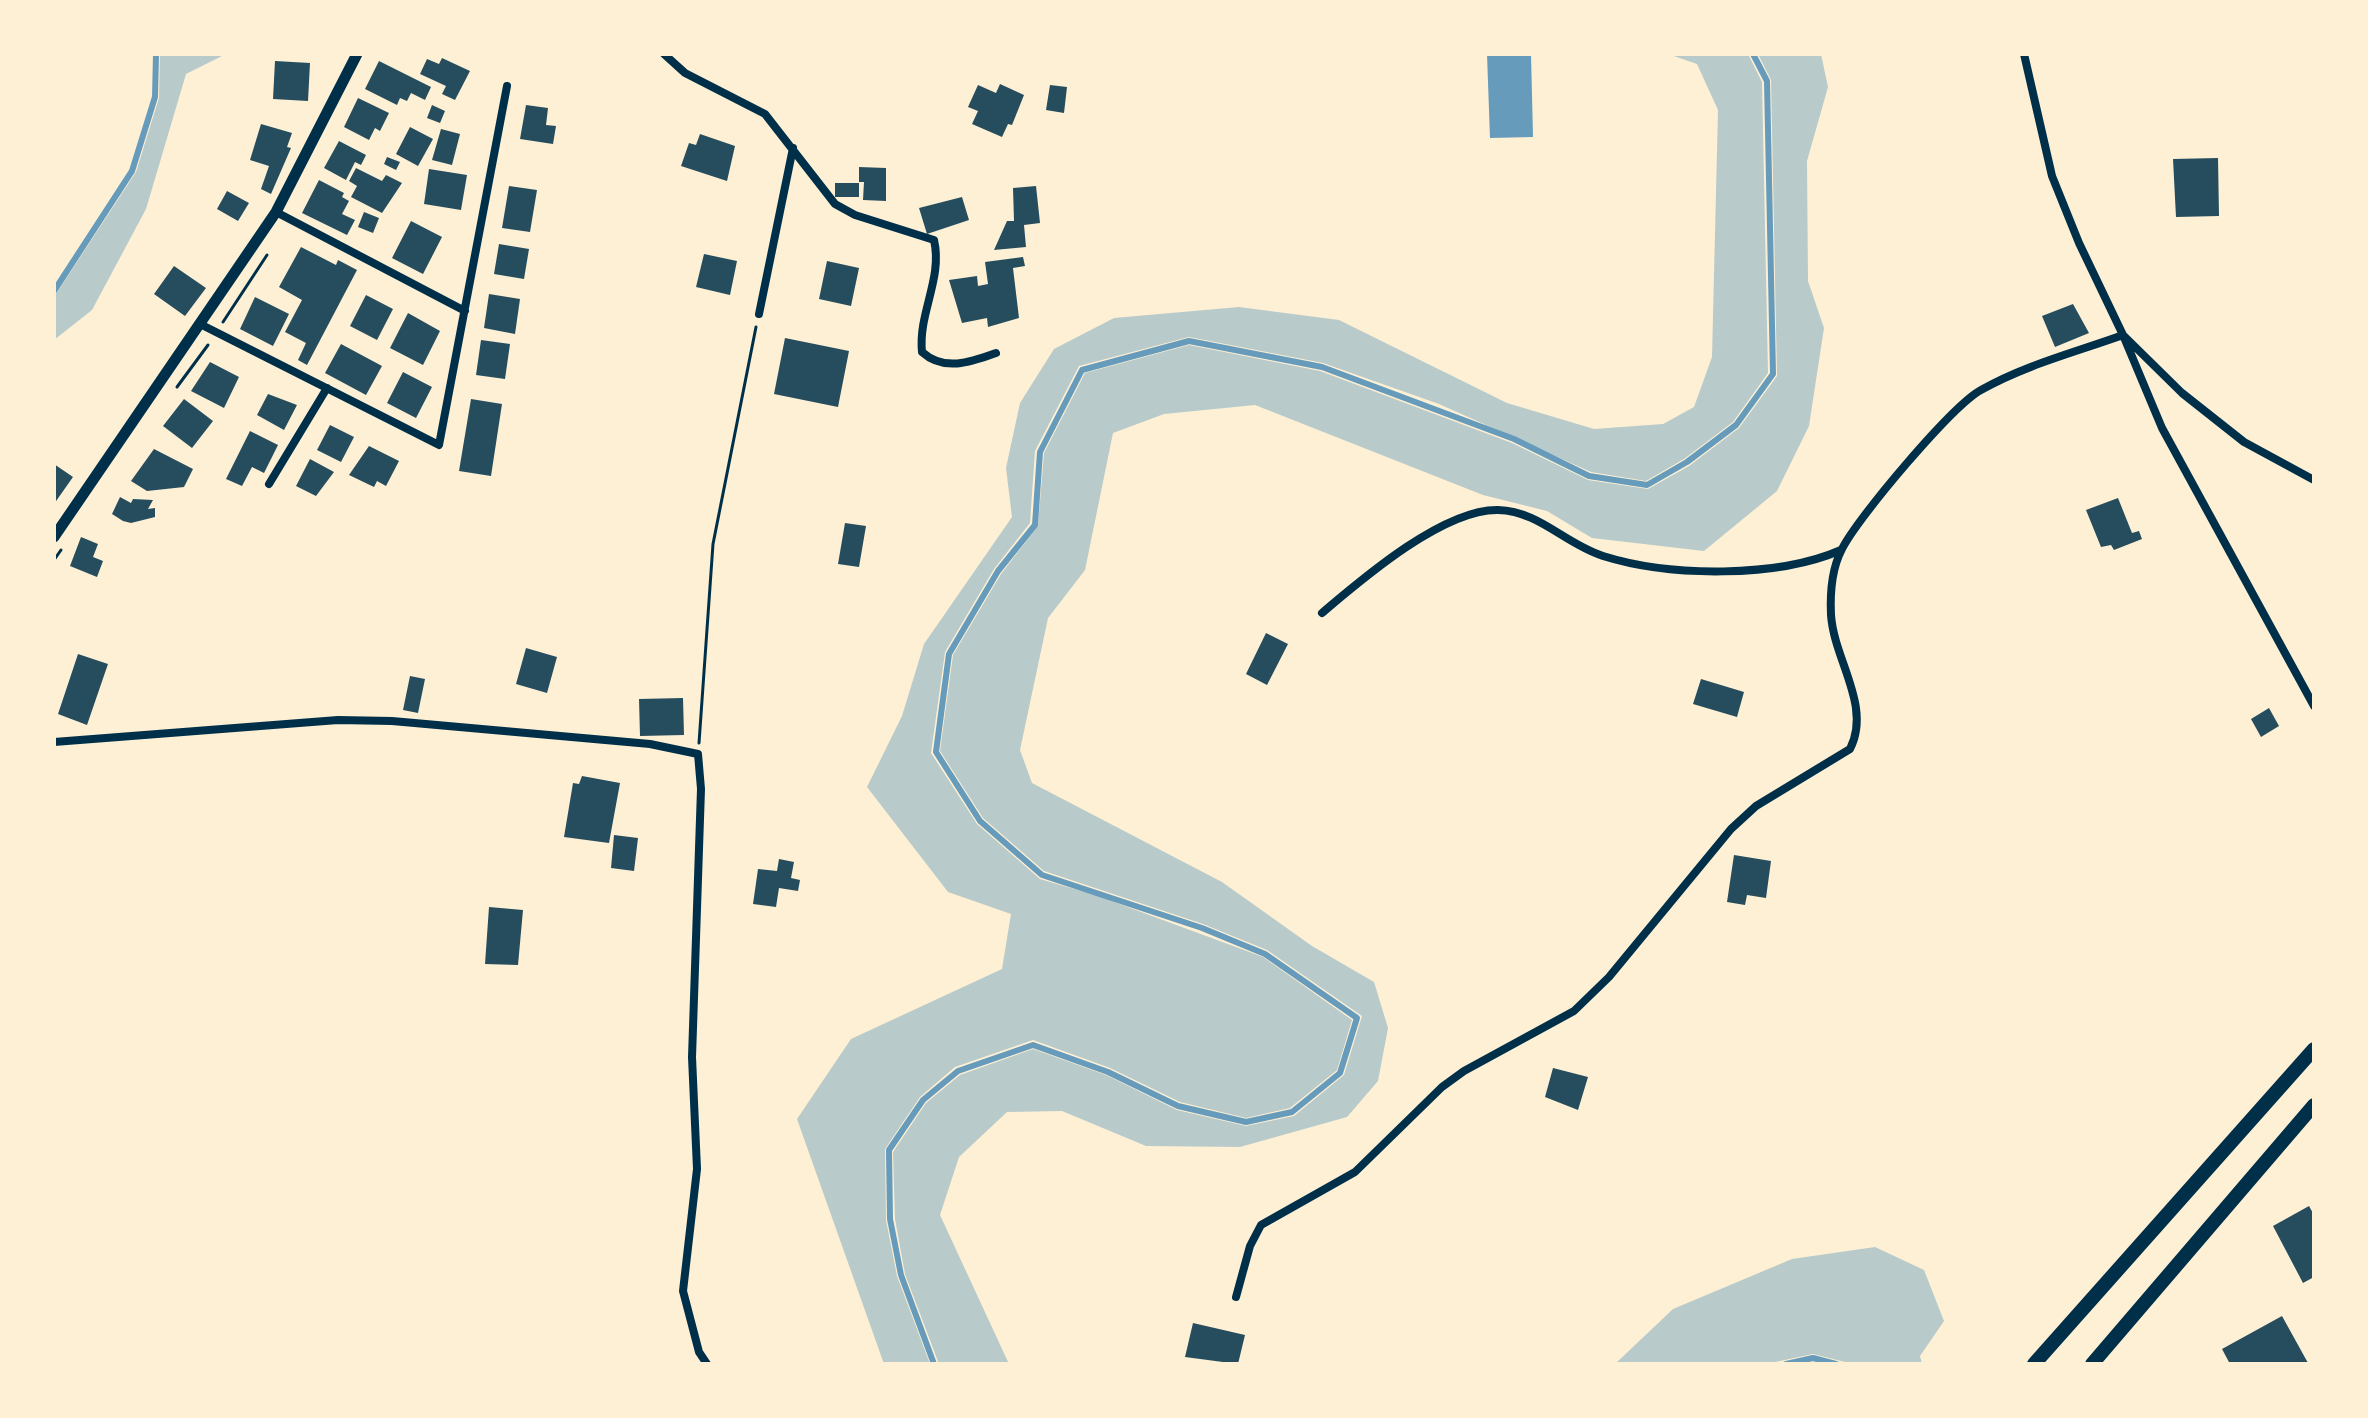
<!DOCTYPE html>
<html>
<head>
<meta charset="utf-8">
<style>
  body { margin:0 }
  #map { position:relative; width:2368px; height:1418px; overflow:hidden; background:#fdf0d5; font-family:Montserrat,sans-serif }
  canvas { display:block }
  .frame { position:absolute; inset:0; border:56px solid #fdf0d5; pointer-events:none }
</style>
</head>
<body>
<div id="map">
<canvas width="2368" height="1418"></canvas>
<div class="frame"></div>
</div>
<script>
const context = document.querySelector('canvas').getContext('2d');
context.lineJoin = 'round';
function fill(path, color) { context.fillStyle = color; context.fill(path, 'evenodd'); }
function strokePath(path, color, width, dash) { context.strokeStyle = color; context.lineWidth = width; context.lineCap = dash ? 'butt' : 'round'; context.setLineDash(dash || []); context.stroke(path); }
fill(new Path2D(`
  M160 54H226L186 74 146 209 92 310 54 340V297L136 172 159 98Z
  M1668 54H1748L1762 82 1768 373 1733 422 1684 459 1646 481 1591 472 1439 404 1323 363 1189 337 1079 366 1035 451 1030 523 994 569 945 652 931 753 977 824 1040 879 1098 896 1263 957 1352 1020 1337 1070 1290 1108 1246 1118 1180 1102 1110 1068 1033 1040 955 1067 920 1097 885 1149 886 1220 897 1276 930 1364H884L797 1119 851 1039 1002 969 1011 914 948 892 867 787 902 716 924 644 1012 517 1006 468 1020 403 1054 349 1114 318 1239 307 1339 320 1507 403 1594 429 1663 424 1694 407 1712 357 1718 110 1697 64Z
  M1758 54H1821L1828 87 1807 161 1808 281 1824 328 1809 426 1777 491 1704 551 1592 538 1547 511 1483 495 1255 405 1164 414 1113 433 1085 570 1048 618 1020 750 1032 783 1222 882 1312 946 1374 982 1388 1028 1378 1081 1347 1117 1240 1147 1146 1146 1062 1111 1007 1112 959 1157 940 1215 1009 1364H939L905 1274 895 1219 893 1152 926 1103 960 1075 1033 1049 1106 1075 1177 1110 1246 1126 1294 1116 1344 1075 1362 1016 1267 950 1203 924 1044 871 983 818 940 751 953 655 1001 574 1038 526 1044 453 1085 373 1189 345 1320 371 1512 443 1588 480 1648 489 1689 466 1739 428 1777 376 1771 80Z
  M1875 1247 1924 1270 1944 1321 1920 1356 1922 1364H1853L1813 1354 1766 1364H1615L1673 1309 1792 1259Z`), '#b9caca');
fill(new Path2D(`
  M1487 54H1531L1533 137 1490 138Z`), '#669bbc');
strokePath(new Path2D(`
  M54 291 132 171 155 97 156 54
  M934 1364 901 1275 890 1219 889 1150 923 1100 958 1071 1033 1045 1108 1072 1178 1106 1246 1122 1292 1112 1340 1073 1357 1018 1265 954 1202 928 1042 875 980 821 936 752 949 654 998 571 1035 525 1040 452 1082 370 1189 341 1322 367 1514 439 1589 476 1647 485 1687 462 1736 425 1773 374 1767 81 1753 54
  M1786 1364 1813 1358 1836 1364`), '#669bbc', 6);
fill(new Path2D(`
  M442 58 470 71 455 100 442 94 446 86 420 74 427 59 439 64Z
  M275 61 310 63 308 101 273 99Z
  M379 61 431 87 425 100 411 93 407 101 400 98 397 105 365 89Z
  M1000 84 1024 95 1012 125 1008 124 1002 137 972 124 978 111 968 107 978 85 996 93Z
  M1050 85 1067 87 1064 113 1046 110Z
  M358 98 389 113 380 131 375 128 369 140 344 127Z
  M432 105 445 111 440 123 427 118Z
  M526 105 548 108 546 125 556 126 553 144 520 139Z
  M261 124 292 133 287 147 291 148 271 194 261 189 269 166 250 160Z
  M410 127 433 139 418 166 396 154Z
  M441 129 460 134 452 165 432 160Z
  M700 134 735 146 727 181 681 166 689 143 696 145Z
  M339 141 366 155 361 165 355 162 346 180 324 168Z
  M387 157 400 162 396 170 384 164Z
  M2218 158 2219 216 2176 217 2173 159Z
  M859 167 886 168V201L863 200 864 182H859Z
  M356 168 382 181 386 175 402 183 382 213 351 197 357 186 349 181Z
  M429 169 467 175 461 210 424 204Z
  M319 180 344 193 342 197 349 201 342 214 355 220 347 235 302 213Z
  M835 183H859V197H835Z
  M509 186 537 190 530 232 502 228Z
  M1036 186 1040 223 1024 225 1026 247 994 250 1007 221H1014L1013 188Z
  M227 191 249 203 238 221 217 209Z
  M962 197 969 220 927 234 919 208Z
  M364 212 379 218 373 233 358 227Z
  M411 221 442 237 423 274 392 258Z
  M499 244 529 249 524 279 494 274Z
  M301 247 336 265 338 260 357 270 307 365 298 360 306 343 285 332 302 300 279 287Z
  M704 254 737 261 730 295 696 287Z
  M1023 257 1025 266 1013 268 1019 318 988 327 987 318 962 323 949 280 977 276 978 286 988 284 985 262Z
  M827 261 859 268 851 306 819 299Z
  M174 266 206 288 185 316 154 294Z
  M489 294 520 299 515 334 484 328Z
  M366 295 393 309 377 340 350 326Z
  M255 297 289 314 273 346 240 329Z
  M2073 304 2089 333 2055 347 2042 316Z
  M408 313 440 331 423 365 390 348Z
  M785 338 849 351 838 407 774 394Z
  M481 340 510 344 505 379 476 375Z
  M341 344 382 366 366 395 325 373Z
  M210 362 239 377 224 408 191 391Z
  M403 372 432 387 416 418 387 403Z
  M268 394 297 405 284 430 257 415Z
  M184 399 213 421 192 448 163 426Z
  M471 399 502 404 491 476 459 471Z
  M330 425 354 437 341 462 317 450Z
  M250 431 278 445 264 473 252 467 242 486 226 479Z
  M369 446 399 461 386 486 377 481 374 487 349 475Z
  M154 449 193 469 184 487 147 491 131 481Z
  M310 459 334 472 316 496 296 486Z
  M54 464 73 477 54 504Z
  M120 497 131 503 133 499 153 500 148 509 155 508V517L131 523 123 521 112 514Z
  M2118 498 2132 533 2139 531 2142 539 2114 550 2111 545 2101 547 2086 510Z
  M845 523 866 526 859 567 838 564Z
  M81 537 98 544 93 557 103 561 97 577 70 566Z
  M1266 633 1288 644 1267 685 1246 674Z
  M526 648 557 657 547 693 516 684Z
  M78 654 108 664 87 725 58 714Z
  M410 676 425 679 418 713 403 710Z
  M1701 679 1744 692 1737 717 1693 704Z
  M683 698 684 735 640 736 639 699Z
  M2269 708 2279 726 2261 737 2251 719Z
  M582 776 620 783 609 843 564 837 573 783 579 784Z
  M614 835 638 838 634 871 611 868Z
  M1734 855 1771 861 1766 898 1747 895 1745 905 1727 902Z
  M779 859 794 862 791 878 800 880 798 891 779 888 776 907 753 904 758 869 777 871Z
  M489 907 523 910 518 965 485 964Z
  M1553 1068 1588 1077 1578 1110 1545 1097Z
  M2309 1206 2314 1215V1277L2303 1283 2273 1226Z
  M2282 1316 2308 1363 2230 1364 2222 1349Z
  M1193 1323 1245 1335 1238 1364 1185 1357Z`), '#264d5e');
strokePath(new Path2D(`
  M223 322 267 255
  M177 387 208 345
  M54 560 61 550
  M699 743 713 544 756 327`), '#003049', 3);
strokePath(new Path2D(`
  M664 54 685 73 765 114 835 204 855 215 934 240C943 279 918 313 922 352 944 372 971 362 996 353
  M2024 54 2052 176 2079 243 2123 335 2182 393 2244 442 2314 480
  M276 212 465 311
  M759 314 793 148
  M202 325 439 445 507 86
  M269 484 327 388
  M1322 613C1362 579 1443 509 1498 510 1539 511 1565 544 1603 556 1670 577 1777 578 1841 550
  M54 742 338 720 392 721 650 744 698 754 701 789 692 1057 697 1169 683 1291 699 1352 707 1364
  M1236 1297 1250 1246 1261 1225 1355 1172 1442 1087 1464 1071 1574 1011 1609 977 1731 829 1756 806 1850 749C1872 706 1834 660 1831 615 1830 594 1832 568 1842 549 1858 517 1952 406 1981 390 2025 365 2076 352 2123 335L2162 428 2314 706`), '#003049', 8);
strokePath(new Path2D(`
  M54 537 276 212 357 54`), '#003049', 11);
strokePath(new Path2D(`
  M2034 1364 2314 1049
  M2092 1364 2314 1105`), '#003049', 14);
</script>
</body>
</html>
